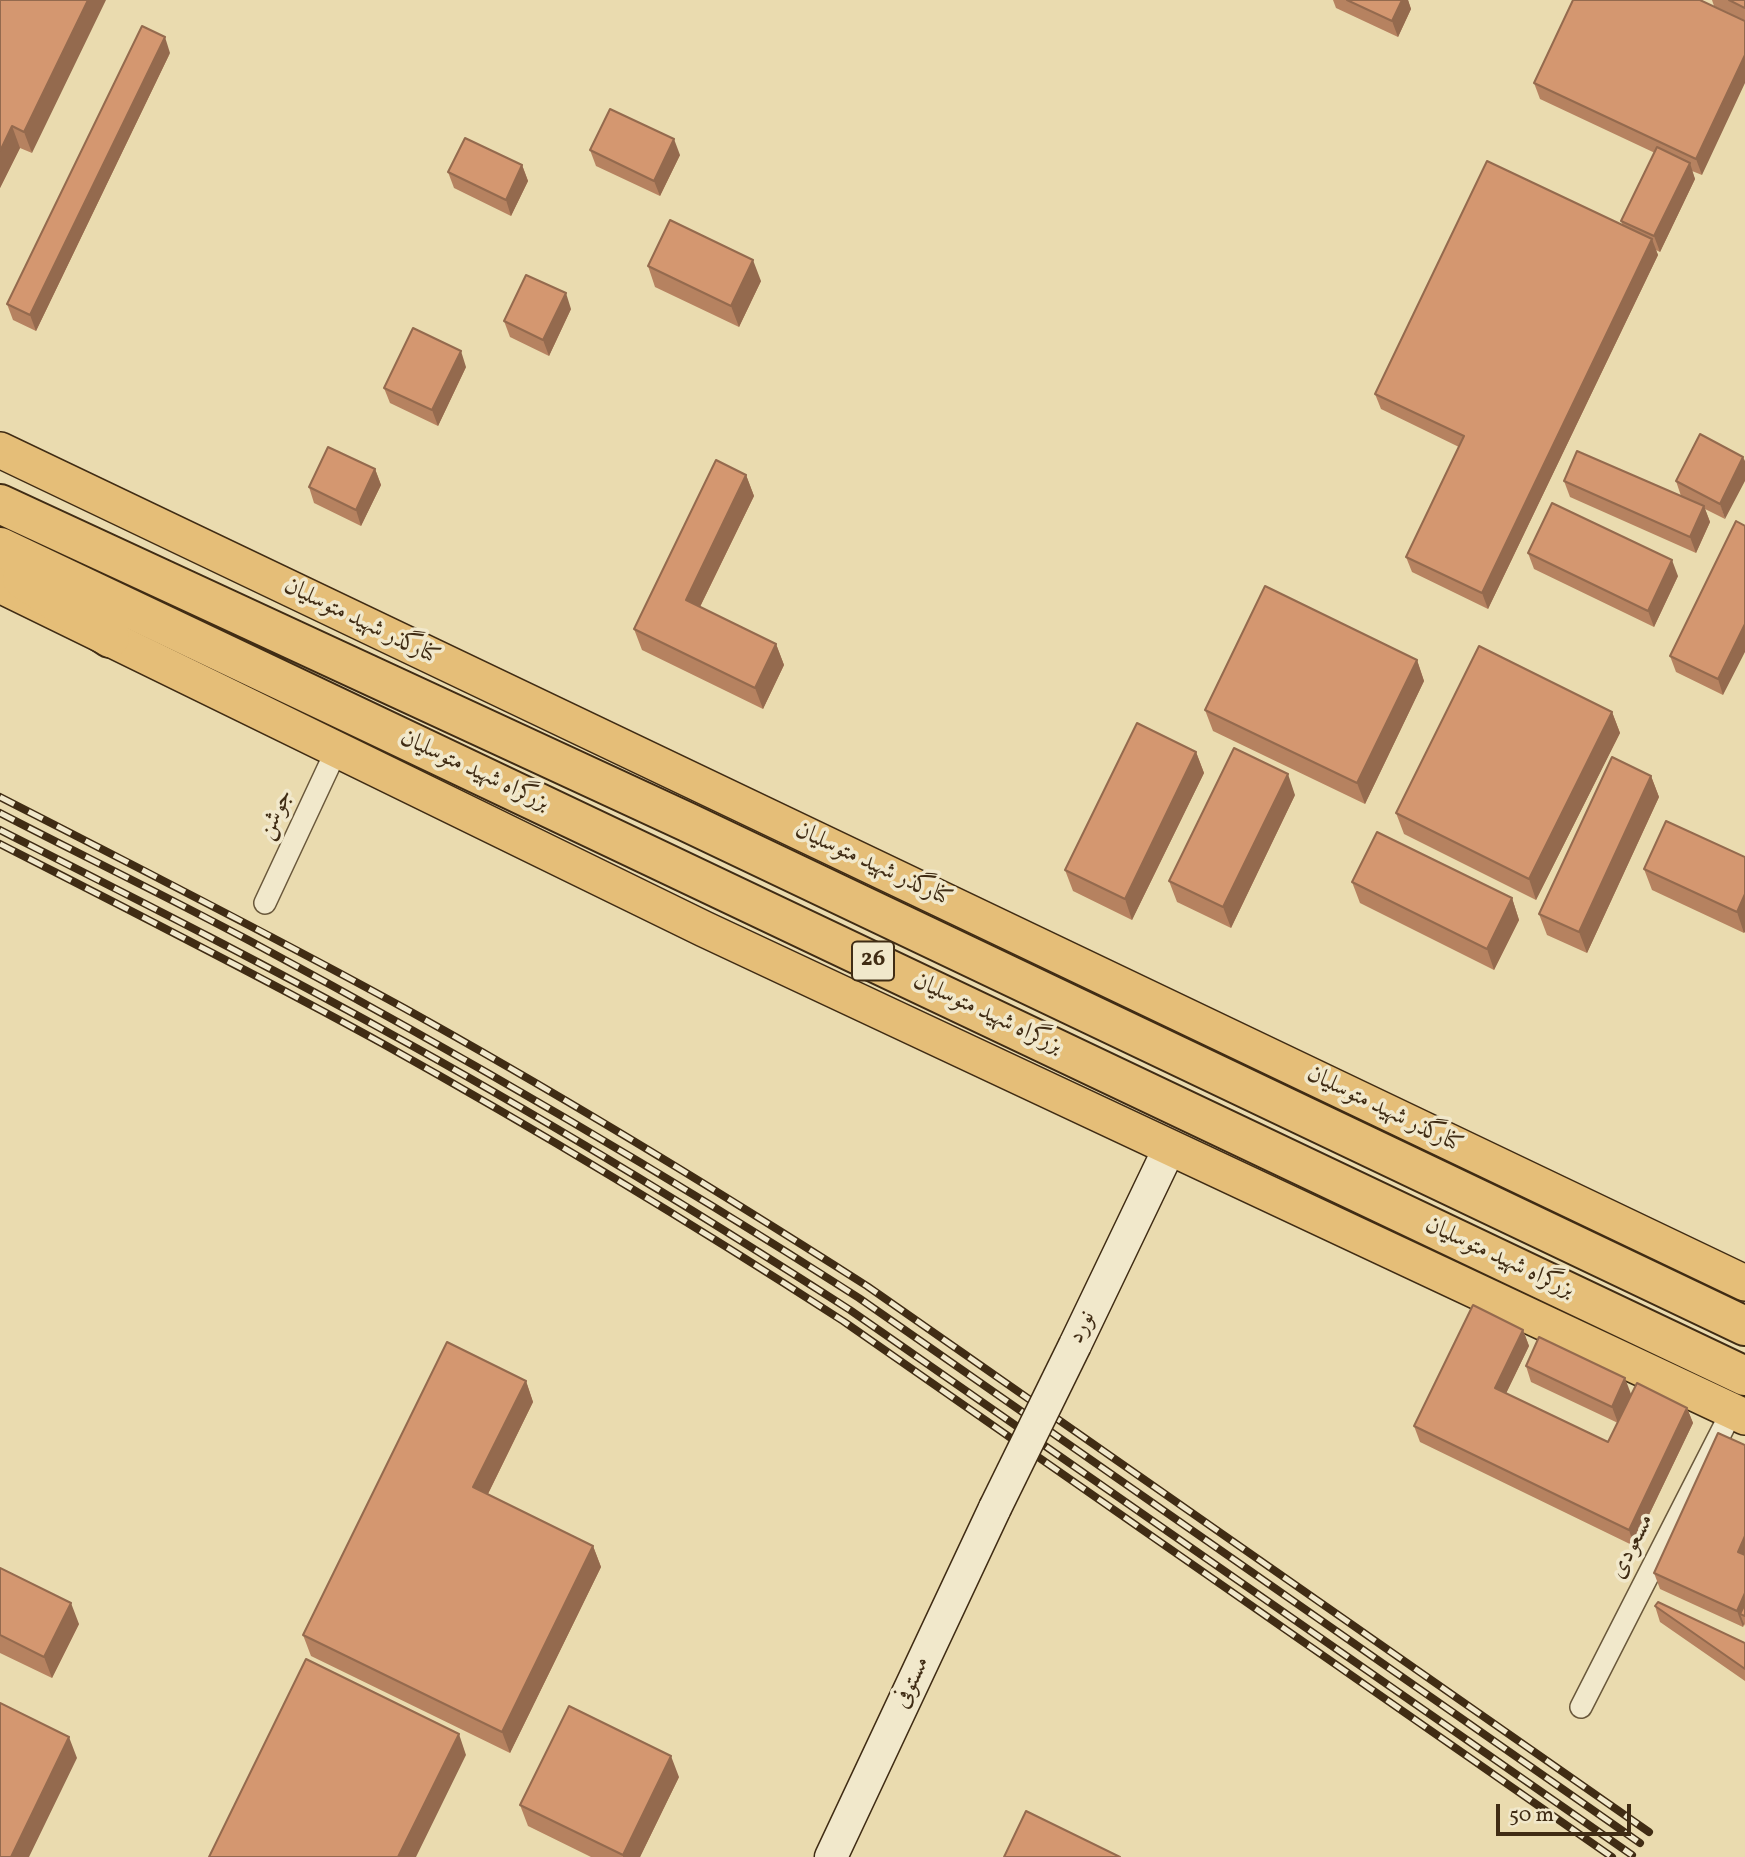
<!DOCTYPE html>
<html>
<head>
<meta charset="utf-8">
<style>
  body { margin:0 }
  #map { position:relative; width:1745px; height:1857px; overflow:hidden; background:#eadbaf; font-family:Vollkorn,serif }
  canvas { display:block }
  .scale { position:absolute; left:1496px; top:1804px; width:135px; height:32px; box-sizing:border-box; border:4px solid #402c14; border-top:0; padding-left:9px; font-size:21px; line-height:24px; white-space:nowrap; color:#402c14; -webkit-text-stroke:5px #f1e8cb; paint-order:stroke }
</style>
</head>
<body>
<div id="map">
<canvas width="1745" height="1857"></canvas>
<div class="scale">50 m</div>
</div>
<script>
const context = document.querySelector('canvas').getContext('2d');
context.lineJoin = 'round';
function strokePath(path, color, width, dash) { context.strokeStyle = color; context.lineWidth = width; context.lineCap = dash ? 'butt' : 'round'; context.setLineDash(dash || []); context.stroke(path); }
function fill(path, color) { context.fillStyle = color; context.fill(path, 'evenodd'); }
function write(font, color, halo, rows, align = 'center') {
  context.font = font + ' Vollkorn,Amiri,serif'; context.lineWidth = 7; context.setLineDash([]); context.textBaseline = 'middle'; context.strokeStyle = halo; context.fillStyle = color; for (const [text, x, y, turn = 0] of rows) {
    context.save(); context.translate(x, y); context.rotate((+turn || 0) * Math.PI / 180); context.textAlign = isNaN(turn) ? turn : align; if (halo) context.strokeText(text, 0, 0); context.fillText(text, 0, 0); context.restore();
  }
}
const street = new Path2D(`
  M265 903 337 749
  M1581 1707 1732 1411`);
const secondary = new Path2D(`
  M1075 1345 1170 1147
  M831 1857 995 1508`);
const primary = new Path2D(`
  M0 450 1745 1283
  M0 585 704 929 1745 1417`);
const highway = new Path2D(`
  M0 504 687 822 1745 1326
  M0 547 1745 1376
  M22 579 110 638`);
strokePath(street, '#6a583b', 24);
strokePath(secondary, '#402c14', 35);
strokePath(primary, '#402c14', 38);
strokePath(highway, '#402c14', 42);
strokePath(street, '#f1e8cb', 21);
strokePath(secondary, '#f1e8cb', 32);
strokePath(primary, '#e5be78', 35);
strokePath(highway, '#e5be78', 38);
const rail = new Path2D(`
  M0 797C135 866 271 935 404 1008 561 1095 715 1189 867 1286L1649 1832
  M0 813C83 856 168 897 250 941 458 1053 661 1171 859 1298L1640 1843
  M0 830C130 896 261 962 389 1033 546 1119 699 1213 850 1310L1632 1855
  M0 844C129 910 258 975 385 1045 541 1132 693 1224 843 1321L1612 1857`);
strokePath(rail, '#402c14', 8);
strokePath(rail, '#f1e8cb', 5, [16]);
const secondaryBridge = new Path2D(`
  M995 1508 1075 1345`);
strokePath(secondaryBridge, '#402c14', 35, []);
strokePath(secondaryBridge, '#f1e8cb', 32);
fill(new Path2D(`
  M0 0 32 153 20 148 0 188Z
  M1333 0H1408L1411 9 1398 37 1336 8Z
  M1700 0 1702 175 1692 171 1695 179 1660 252 1656 250 1658 255 1488 609 1412 572 1406 557 1459 447 1381 409 1375 394 1623 226 1621 221 1655 153 1540 99 1534 83Z
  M1712 0H1745V21L1714 6Z
  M170 53 36 331 13 320 7 304Z
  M590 150 680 155 660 196 596 166Z
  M522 165 528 181 511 216 454 188 448 172Z
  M648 266 761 281 739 327 655 287Z
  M571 309 549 356 510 337 504 321Z
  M466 367 438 426 390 403 384 388Z
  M1700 434 1725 519 1705 509 1710 522 1696 553 1570 497 1564 481 1681 496 1676 481Z
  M375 469 381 485 361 526 314 503 309 487Z
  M746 475 754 496 700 607 776 644 784 665 763 709 642 650 634 629Z
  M1745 526 1723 695 1676 672 1670 656Z
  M1528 553 1678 576 1654 627 1534 569Z
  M1417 660 1424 681 1365 804 1213 731 1205 710Z
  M1612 712 1620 733 1536 900 1404 834 1396 813Z
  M1196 752 1204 773 1132 920 1073 891 1065 870Z
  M1651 776 1659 797 1587 953 1547 935 1539 914Z
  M1295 795 1231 928 1177 902 1169 881Z
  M1745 857 1744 933 1652 890 1644 869Z
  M1352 882 1512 898 1519 920 1494 970 1360 903Z
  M1523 1330 1529 1346 1506 1393 1608 1442 1618 1423 1531 1382 1526 1366 1631 1394 1687 1408 1693 1423 1634 1546 1420 1442 1414 1426Z
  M526 1381 533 1402 488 1494 593 1546 601 1567 510 1753 311 1656 303 1635Z
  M1745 1445V1626L1744 1624 1743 1627 1660 1589 1654 1573Z
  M0 1568 79 1624 52 1678 0 1653Z
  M1655 1606 1745 1643V1681L1660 1622Z
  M679 1777 640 1857H591L528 1826 520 1805Z`), '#b68260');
fill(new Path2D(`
  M88 0H106L32 153 24 132Z
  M1402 0H1408L1411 9 1398 37 1392 21Z
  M165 37 170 53 36 331 30 315Z
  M1745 55V83L1702 175 1696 159Z
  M12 126 20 148 0 188V151Z
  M674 139 680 155 660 196 654 181Z
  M1690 163 1695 179 1660 252 1654 236Z
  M522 165 528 181 511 216 506 200Z
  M1652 239 1658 255 1488 609 1482 593Z
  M753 260 761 281 739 327 731 306Z
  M566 293 571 309 549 356 543 340Z
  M461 351 466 367 438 426 432 410Z
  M1743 457 1745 461V481L1725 519 1720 504Z
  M375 469 381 485 361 526 356 510Z
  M746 475 754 496 693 621 686 600Z
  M1704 506 1710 522 1696 553 1690 537Z
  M1672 560 1678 576 1654 627 1648 611Z
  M1745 624V652L1723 695 1718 679Z
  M776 644 784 665 763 709 755 688Z
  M1417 660 1424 681 1365 804 1357 783Z
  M1612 712 1620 733 1536 900 1529 879Z
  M1196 752 1204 773 1132 920 1125 899Z
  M1288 774 1295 795 1231 928 1223 907Z
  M1651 776 1659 797 1587 953 1579 932Z
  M1745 894V932L1744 933 1737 912Z
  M1512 898 1519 920 1494 970 1487 949Z
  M1523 1330 1529 1346 1501 1404 1495 1388Z
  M1625 1378 1631 1394 1618 1423 1612 1407Z
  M526 1381 533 1402 481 1508 473 1487Z
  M1687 1408 1693 1423 1634 1546 1629 1530Z
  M1745 1536V1564L1738 1552Z
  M593 1546 601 1567 510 1753 502 1732Z
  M1745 1593V1616L1740 1614 1744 1624 1743 1627 1737 1611Z
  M71 1603 79 1624 52 1678 44 1657Z
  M459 1734 466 1755 416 1857H398Z
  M69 1737 77 1758 29 1857H11Z
  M671 1756 679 1777 640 1857H623V1855Z`), '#946a4e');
const building = new Path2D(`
  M0 0H88L24 132 12 126 0 151Z
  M1347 0H1402L1392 21Z
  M1573 0H1700L1745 21V55L1696 159 1534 83Z
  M1729 0H1745V8Z
  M142 26 165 37 30 315 7 304Z
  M610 109 674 139 654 181 590 150Z
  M465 138 522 165 506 200 448 172Z
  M1657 147 1690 163 1654 236 1621 221Z
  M1487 161 1652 239 1482 593 1406 557 1464 436 1375 394Z
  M670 220 753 260 731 306 648 266Z
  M526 275 566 293 543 340 504 321Z
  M413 328 461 351 432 410 384 388Z
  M1700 434 1743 457 1720 504 1676 481Z
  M328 447 375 469 356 510 309 487Z
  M1577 451 1704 506 1690 537 1564 481Z
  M716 460 746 475 686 600 776 644 755 688 634 629Z
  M1552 503 1672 560 1648 611 1528 553Z
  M1736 521 1745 526V624L1718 679 1670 656Z
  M1265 586 1417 660 1357 783 1205 710Z
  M1479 646 1612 712 1529 879 1396 813Z
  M1137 723 1196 752 1125 899 1065 870Z
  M1234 748 1288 774 1223 907 1169 881Z
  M1612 757 1651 776 1579 932 1539 914Z
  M1666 821 1745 857V894L1737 912 1644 869Z
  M1377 832 1512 898 1487 949 1352 882Z
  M1473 1305 1523 1330 1495 1388 1608 1442 1637 1383 1687 1408 1629 1530 1414 1426Z
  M1539 1337 1625 1378 1612 1407 1526 1366Z
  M447 1342 526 1381 473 1487 593 1546 502 1732 303 1635Z
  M1718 1433 1745 1445V1536L1738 1552 1745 1555V1593L1737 1611 1654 1573Z
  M0 1568 71 1603 44 1657 0 1635Z
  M1658 1602 1745 1643V1669L1655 1606Z
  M1745 1604V1616L1740 1614Z
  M306 1659 459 1734 398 1857H209Z
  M0 1703 69 1737 11 1857H0Z
  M569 1706 671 1756 623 1855 520 1805Z
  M1026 1811 1120 1857H1004Z`);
fill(building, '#d49770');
strokePath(building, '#946a4e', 2);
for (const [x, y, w] of [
  [873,961,42]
]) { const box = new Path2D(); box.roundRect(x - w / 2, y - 19.5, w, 39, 5); context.fillStyle = '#f1e8cb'; context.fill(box); strokePath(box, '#402c14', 2); }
write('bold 23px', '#402c14', null, [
  ["26",873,961]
]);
write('24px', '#402c14', '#f1e8cb', [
  ["کنارگذر شهید متوسلیان",361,623,26],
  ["بزرگراه شهید متوسلیان",474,772,25],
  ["جوشن",277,815,-65],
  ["کنارگذر شهید متوسلیان",873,866,25],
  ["بزرگراه شهید متوسلیان",987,1015,25],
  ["کنارگذر شهید متوسلیان",1384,1111,26],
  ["بزرگراه شهید متوسلیان",1499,1259,25],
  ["نورد",1083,1328,-64],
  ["مسعودی",1633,1547,-63],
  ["مستوفی",913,1683,-65]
]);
</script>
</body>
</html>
